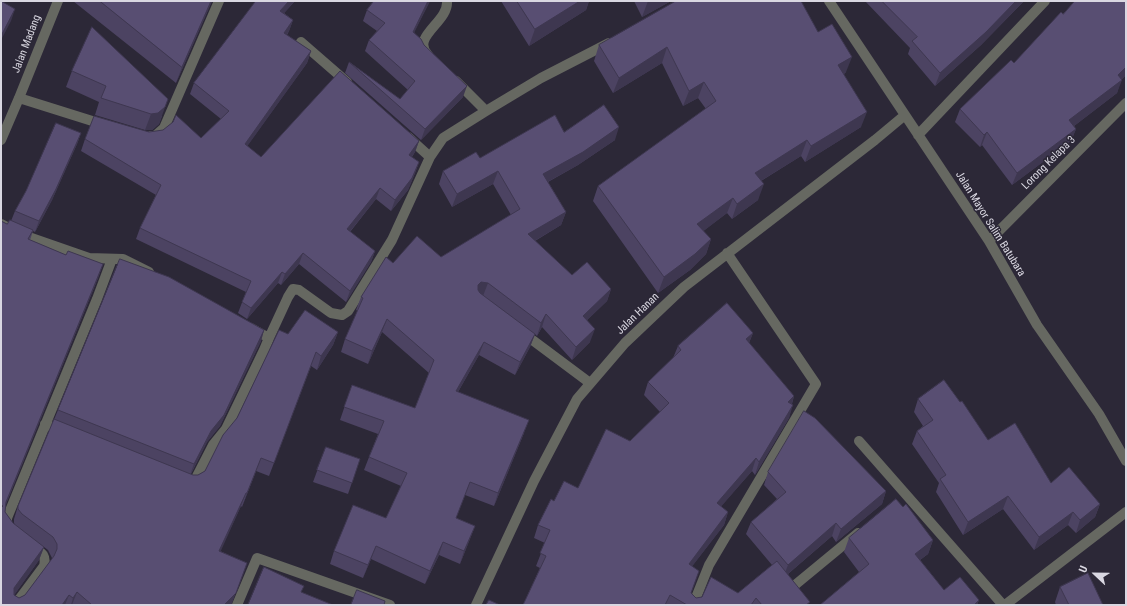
<!DOCTYPE html>
<html>
<head>
<meta charset="utf-8">
<style>
  body { margin:0 }
  #map { position:relative; width:1127px; height:606px; overflow:hidden; background:#2c2837; font-family:"Roboto Condensed",sans-serif }
  canvas { display:block }
  .frame { position:absolute; inset:0; border:2px solid #d9d7e1; pointer-events:none }
  .north { position:absolute; left:1075px; top:554px; width:40px; height:40px; -webkit-text-stroke:3px #2c2837; paint-order:stroke; rotate:292deg; font-size:11px; font-weight:700; line-height:16px; text-align:center; color:#d9d7e1 }
  .north::after { content:''; display:block; margin:auto; width:14px; height:18px; background:#d9d7e1; clip-path:polygon(50% 0,100% 100%,50% 72%,0 100%) }
</style>
</head>
<body>
<div id="map">
<canvas width="1127" height="606"></canvas>
<div class="frame"></div>
<div class="north">U</div>
</div>
<script>
const context = document.querySelector('canvas').getContext('2d');
context.lineJoin = 'round';
function strokePath(path, color, width, dash) { context.strokeStyle = color; context.lineWidth = width; context.lineCap = dash ? 'butt' : 'round'; context.setLineDash(dash || []); context.stroke(path); }
function fill(path, color) { context.fillStyle = color; context.fill(path, 'evenodd'); }
function write(font, color, halo, rows, align = 'center') {
  context.font = font + ' "Roboto Condensed",sans-serif'; context.lineWidth = 3; context.setLineDash([]); context.textBaseline = 'middle'; context.strokeStyle = halo; context.fillStyle = color; for (const [text, x, y, turn = 0] of rows) {
    context.save(); context.translate(x, y); context.rotate((+turn || 0) * Math.PI / 180); context.textAlign = isNaN(turn) ? turn : align; if (halo) context.strokeText(text, 0, 0); context.fillText(text, 0, 0); context.restore();
  }
}
strokePath(new Path2D(`
  M829 1 989 241 1037 325 1099 414 1126 461
  M301 42 347 82
  M428 55C410 37 449 22 447 1
  M456 81 486 111
  M19 98 105 125
  M918 135 1045 1
  M151 136H155L164 128 219 1
  M408 137 430 157
  M1 140 19 98 58 1
  M1 224 20 234 89 258 123 259 149 272
  M989 241 1126 103
  M523 333 590 383
  M269 338 288 297 293 289 299 290 331 313 342 315 348 311 392 240 430 157 443 138 486 111 541 78 609 43
  M45 424 62 431
  M859 441 1003 605
  M189 481H194L196 478 213 445 226 429 264 350 269 338 251 328
  M9 528 7 525V518L97 299 112 259
  M795 585 858 533
  M15 605 44 566C47 554 40 552 31 545
  M237 605 257 558 390 605
  M476 605 534 481 577 399 625 343 684 287 875 140 905 115
  M693 605 709 565 816 384 727 253
  M1005 605 1126 512`), '#666861', 10);
fill(new Path2D(`
  M73 1H212L176 83Z
  M256 1H295L284 13 293 20 289 31 287 35 311 51 307 63 247 146 261 157 419 141 415 152 412 157 419 162 415 173 408 190 391 211 376 199 350 232 375 251 371 262 346 302 299 264 281 285 278 283 247 319 238 313 246 292 136 239 140 228 156 195 81 151 85 139 149 132 201 138 221 119 190 94 194 83Z
  M430 1 414 32 463 97 421 140 345 73 349 62 400 99 408 90 365 51 369 40 377 31 363 21 367 10Z
  M501 1H589L586 10 529 46Z
  M634 1H671L642 17Z
  M865 1H1024L981 45 935 86 908 54 910 48Z
  M1126 1V75L1121 80 1117 93 1074 126 1076 129 1071 141 1012 185 982 145 980 147 955 122 960 109 1014 63 1063 14Z
  M92 27 162 116 159 124 152 130H145L95 115 99 102 66 87 72 71Z
  M818 32 846 72 844 74 861 127 805 162 801 156 761 181 758 200 732 219 727 213 703 231 711 239 706 254 690 270 658 293 593 201 598 186 706 109 698 98 683 106 662 63 613 93 594 61 599 45Z
  M564 132 615 140 578 165 548 182 566 212 561 225 535 241 572 275 611 289 607 301 587 320 590 342 572 360 542 327 537 336 535 334 530 347 515 375 479 355 458 392 524 433 494 506 465 495 456 518 475 526 460 564 439 555 425 584 371 559 363 578 330 564 334 551 386 518 401 486 364 470 378 434 340 420 352 385 415 408 429 373 382 332 368 364 341 352 345 339 358 311 356 310 361 297 393 263 441 257 511 215 493 184 452 207 439 184 443 171 480 158Z
  M81 133 77 144 52 200 35 232 33 231 30 240 66 255 103 264 98 278 6 504 5 512 13 523 15 525 14 523V519L18 506 58 410 264 330 261 341 220 426 207 442 191 474 193 475H198L205 471 288 334 338 332 333 345 317 370 311 366 269 476 256 471 242 507 241 506 220 551 247 563 231 605H1V221L7 224 11 221 15 211ZM44 547 48 550 52 558V559L25 595 19 598 14 595 39 560Z
  M753 333 749 343 794 396 792 404 789 418 755 475 752 471 721 506 728 512 724 525 692 566 691 593 696 598 738 593 772 565 746 534 751 522 777 499 764 485 768 472 886 491 882 504 836 542 832 536 788 574 809 605H523L540 568 536 566 545 543 534 538 538 525 630 441 660 412 644 395 648 382 673 358 678 346Z
  M918 399 988 440 1051 483 1100 504 1095 517 1076 533 1068 525 1034 550 1003 509 963 535 936 492 939 483 912 444 917 431 923 426 914 412Z
  M326 447 360 459 348 494 313 482Z
  M849 538 933 540 928 554 920 560 944 590 979 600 977 605H820L859 572 844 552Z
  M1060 587 1103 605H1056L1055 602Z`), '#4c4362');
fill(new Path2D(`
  M211 1H212L176 83 182 67Z
  M289 1H295L276 22 280 11Z
  M428 1H430L409 43 413 32Z
  M580 1H589L586 10 529 46 535 29Z
  M648 1H671L642 17Z
  M1016 1H1024L981 45 935 86 940 73Z
  M15 9 11 21 1 40V36Z
  M293 20 289 31 280 44 284 33Z
  M667 47 662 63 613 93 619 78Z
  M311 51 307 63 241 155 245 144Z
  M852 57 846 72 833 80 838 65Z
  M1126 67V75L1118 83 1122 80 1117 93 1065 133 1069 120Z
  M704 82 698 98 683 106 689 91Z
  M467 86 463 97 421 140 425 129Z
  M168 99 159 124 152 130H145L151 114Z
  M867 112 861 127 805 162 811 146Z
  M619 127 615 140 578 165 538 187 543 174Z
  M1076 129 1071 141 1012 185 1017 173Z
  M987 132 982 145 980 147 984 135Z
  M81 133 77 144 52 200 35 232 39 221Z
  M807 140 801 156 749 188 755 173Z
  M419 141 415 152 405 166 409 155Z
  M419 162 415 173 408 190 391 211 395 200Z
  M498 171 493 184 452 207 457 194Z
  M764 184 758 200 732 219 737 204Z
  M380 188 376 199 343 240 347 229Z
  M733 198 727 213 692 240 697 224Z
  M566 212 561 225 524 247 528 234Z
  M711 239 706 254 690 270 658 293 664 277Z
  M375 251 371 262 346 302 350 291Z
  M303 253 299 264 281 285 285 274Z
  M103 264 98 278 1 516 6 502Z
  M282 272 278 283 247 319 251 308Z
  M481 282 488 283 483 296 477 295 478 285Z
  M611 289 607 301 578 329 583 316Z
  M546 314 542 327 537 336 541 323Z
  M387 319 382 332 368 364 372 351Z
  M595 329 590 342 572 360 576 347Z
  M264 330 261 341 220 426 207 442 190 475 194 464Z
  M338 332 333 345 317 370 321 356Z
  M753 333 748 345 746 339Z
  M535 334 530 347 515 375 520 362Z
  M484 342 479 355 451 404 456 391Z
  M794 396 790 409 788 402Z
  M793 405 789 418 755 475 759 462Z
  M529 420 524 433 494 506 498 493Z
  M261 458 256 471 242 507 247 493Z
  M756 458 752 471 713 516 717 503Z
  M886 491 882 504 836 542 841 529Z
  M246 493 241 506 215 564 219 551Z
  M1008 496 1003 509 963 535 968 522Z
  M1100 504 1095 517 1076 533 1080 520Z
  M728 512 724 525 684 577 689 564Z
  M1073 512 1068 525 1034 550 1039 537Z
  M836 523 832 536 783 578 788 565Z
  M475 526 470 539 460 564 464 551Z
  M933 540 928 554 909 568 915 554Z
  M443 542 439 555 425 584 430 571Z
  M376 546 371 559 363 578 368 565Z
  M44 547 39 560 10 601 14 588Z
  M247 563 231 605H224Z
  M77 592 72 605H71L73 598Z
  M69 595 65 605H62Z
  M979 600 977 605H974Z`), '#3e3750');
const building = new Path2D(`
  M1 1 15 9 1 36Z
  M100 1H211L182 67Z
  M256 1H289L280 11 293 20 284 33 311 51 245 144 261 157 340 71 419 141 409 155 419 162 412 178 395 200 380 188 347 229 375 251 350 291 303 253 285 274 282 272 251 308 242 302 251 281 140 228 161 185 85 139 94 116 149 132 163 130 173 122 176 115 201 138 229 111 194 83Z
  M374 1H428L413 32 421 39 424 45 467 86 425 129 349 62 400 99 415 81 369 40 385 23 367 10Z
  M517 1H580L535 29Z
  M676 1H801L818 32 832 24 852 57 838 65 867 112 811 146 807 140 755 173 764 184 737 204 733 198 697 224 711 239 695 254 664 277 598 186 716 101 704 82 689 91 667 47 619 78 599 45Z
  M882 1H1016L986 32 940 73 912 41 917 37Z
  M1075 1H1126V67L1118 75 1122 80 1069 120 1076 129 1017 173 987 132 984 135 960 109 1011 60 1014 63 1061 12 1063 14Z
  M92 27 168 99 165 107 158 113 151 114 101 98 106 86 72 71Z
  M604 105 619 127 583 152 543 174 566 212 528 234 572 275 587 262 611 289 583 316 595 329 576 347 546 314 541 323 488 283 481 282 478 285V290L480 293 535 334 520 362 484 342 456 391 529 420 498 493 470 482 456 518 475 526 464 551 443 542 430 571 376 546 368 565 334 551 353 505 386 518 407 473 369 457 384 421 344 407 352 385 415 408 434 360 387 319 372 351 345 339 363 298 361 297 386 257 393 263 417 236 441 257 520 209 498 171 457 194 443 171 476 152 480 158 555 115 564 132Z
  M56 123 81 133 56 189 39 221 15 211 26 191Z
  M10 220 33 230 28 239 66 255 68 251 103 264 6 502 5 512 13 523 44 547 14 588V595L19 598 25 595 54 556 57 549V544L53 537 22 514 18 509V506L54 419 193 475H198L205 471 223 435 237 418 279 330 288 334 305 310 338 332 321 356 316 352 274 463 261 458 247 493H246L219 551 247 563 236 593 224 605H92L77 592 73 598 69 595 62 605H1V508L3 506 1 505V221L7 224Z
  M120 259 169 277 264 330 224 415 211 431 194 464 58 410Z
  M727 303 753 333 746 339 794 396 788 402 793 405 759 462 756 458 717 503 728 512 689 564 699 571 691 593 696 598 702 597 711 577 738 593 777 561 810 602 806 605H762L756 598 751 605H687L670 595 665 605H523L546 556 540 553 550 530 538 525 551 499 554 501 564 481 578 488 606 429 630 441 669 403 648 382 681 350 678 346Z
  M944 380 960 402 962 401 988 440 1015 423 1051 483 1069 467 1100 504 1080 520 1073 512 1039 537 1008 496 968 522 940 479 946 475 917 431 933 420 918 399Z
  M804 411 815 418 886 491 841 529 836 523 788 565 751 522 786 492 768 472Z
  M326 447 360 459 352 483 317 470Z
  M896 499 903 507 906 504 933 540 915 554 944 590 960 577 979 600 974 605H820L869 564 849 538Z
  M264 567 304 586 301 592 333 605H248Z
  M1088 573 1103 605H1069L1060 587Z
  M357 590 385 601 384 605H351Z
  M489 600 500 605H486Z`);
fill(building, '#584e72');
strokePath(building, '#3e3750', 1);
write('11px', '#d9d7e1', '#2c2837', [
  ["Jalan Madang",27,44,-69],
  ["Lorong Kelapa 3",1049,163,-45],
  ["Jalan Mayor Salim Batubara",990,224,58],
  ["Jalan Hanan",638,314,-44]
]);
</script>
</body>
</html>
